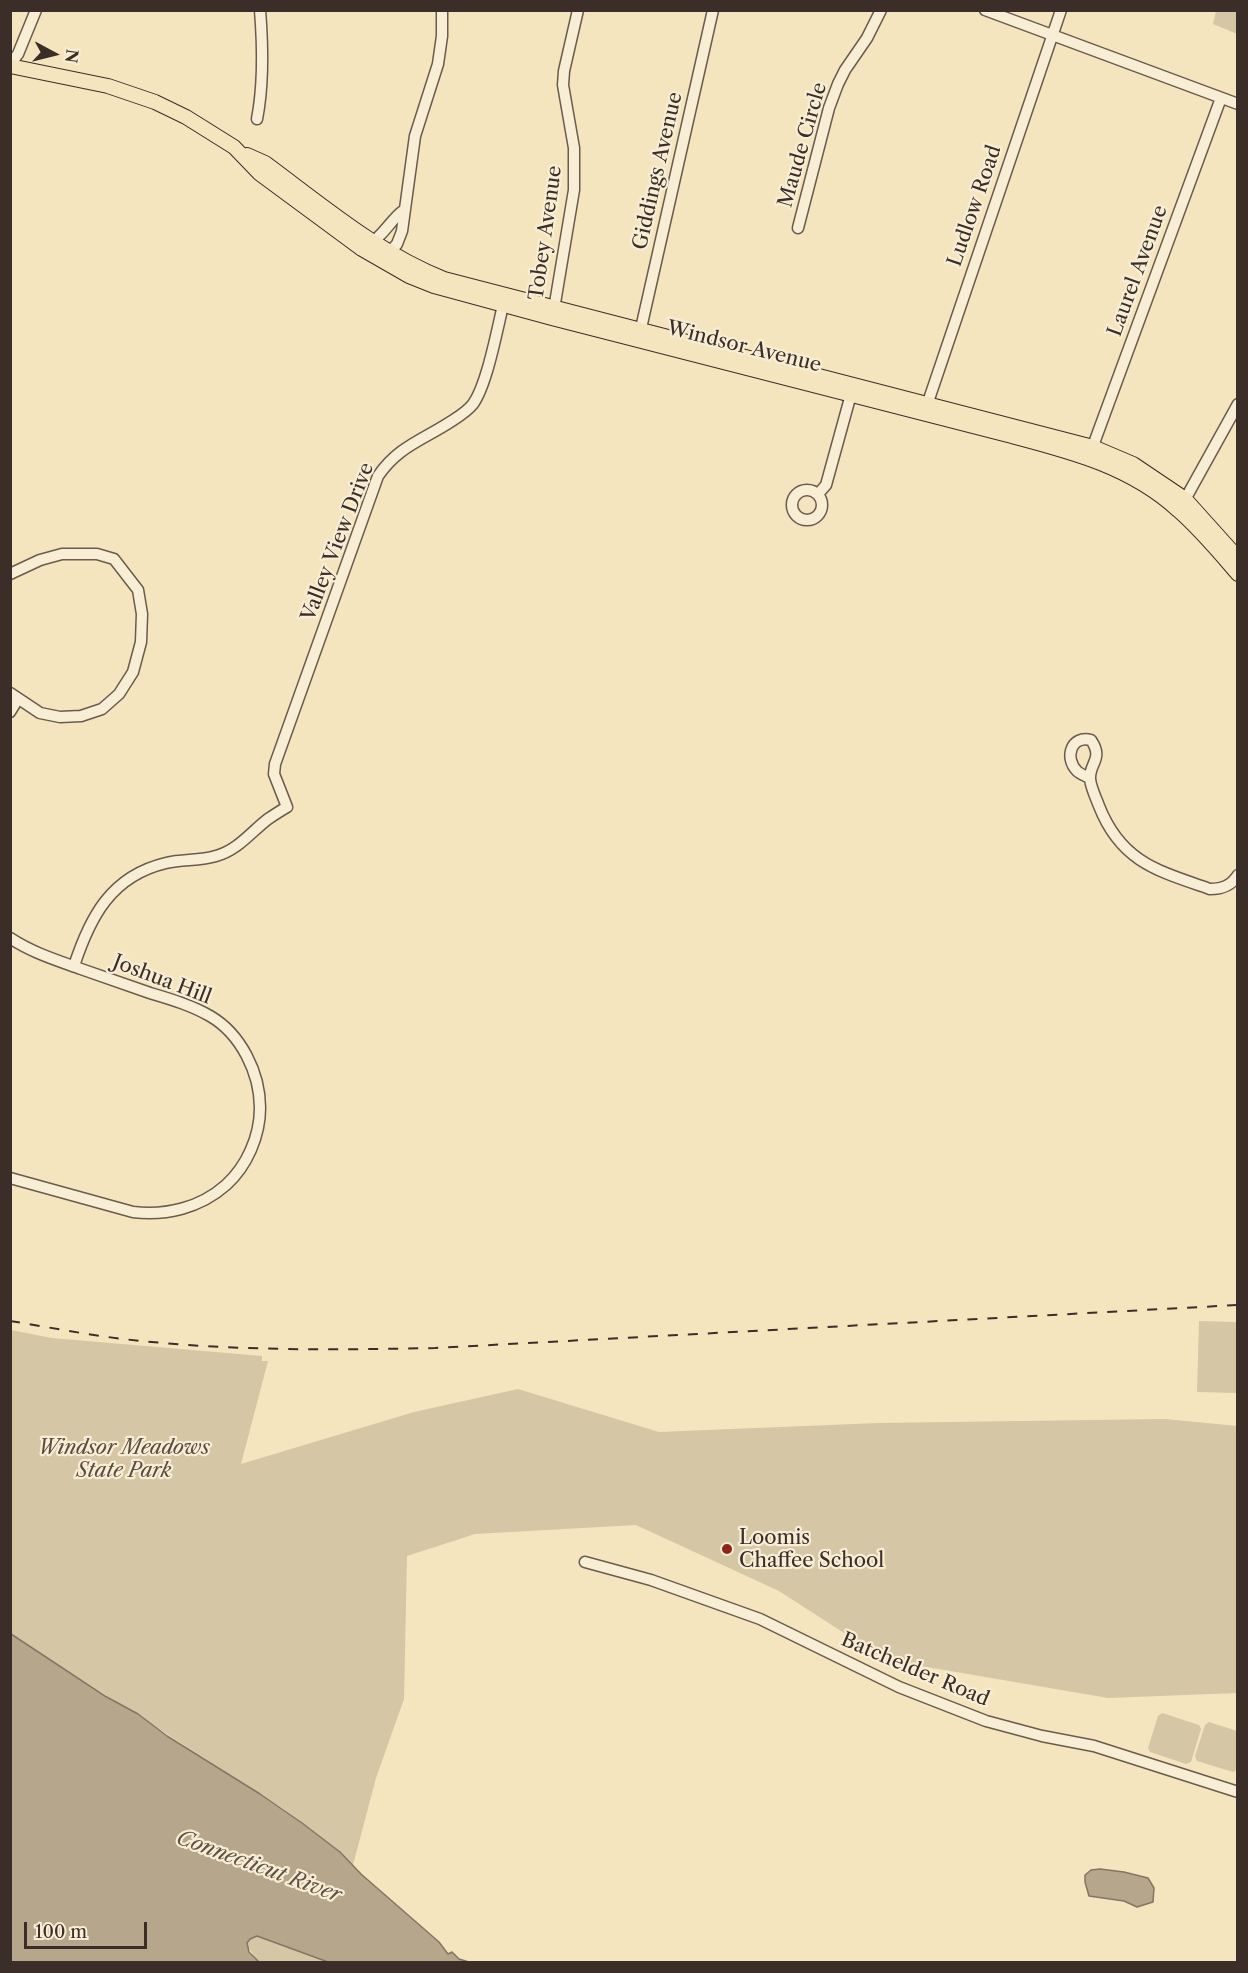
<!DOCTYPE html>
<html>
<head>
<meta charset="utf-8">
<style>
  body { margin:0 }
  #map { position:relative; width:1248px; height:1973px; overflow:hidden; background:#f4e5bf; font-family:"Libre Caslon Text",serif }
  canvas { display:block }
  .frame { position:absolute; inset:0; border:12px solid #3b2d28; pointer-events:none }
  .north { position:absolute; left:24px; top:24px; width:60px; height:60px; -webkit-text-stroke:4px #f8eed5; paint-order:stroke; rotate:97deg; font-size:16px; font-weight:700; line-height:24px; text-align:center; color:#3b2d28 }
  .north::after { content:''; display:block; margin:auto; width:21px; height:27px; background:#3b2d28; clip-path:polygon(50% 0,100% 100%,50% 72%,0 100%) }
  .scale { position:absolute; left:24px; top:1922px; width:123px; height:27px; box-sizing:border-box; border:3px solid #3b2d28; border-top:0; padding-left:8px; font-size:18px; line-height:21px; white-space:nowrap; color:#3b2d28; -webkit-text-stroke:4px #f8eed5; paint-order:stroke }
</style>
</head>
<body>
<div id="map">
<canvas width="1248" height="1973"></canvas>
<div class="frame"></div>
<div class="north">N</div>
<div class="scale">100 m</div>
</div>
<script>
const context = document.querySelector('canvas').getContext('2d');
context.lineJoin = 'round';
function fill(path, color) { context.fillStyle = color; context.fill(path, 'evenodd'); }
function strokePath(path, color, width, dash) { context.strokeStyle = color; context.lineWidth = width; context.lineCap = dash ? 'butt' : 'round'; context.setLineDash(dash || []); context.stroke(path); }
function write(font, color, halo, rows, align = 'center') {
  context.font = font + ' "Libre Caslon Text",serif'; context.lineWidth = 4.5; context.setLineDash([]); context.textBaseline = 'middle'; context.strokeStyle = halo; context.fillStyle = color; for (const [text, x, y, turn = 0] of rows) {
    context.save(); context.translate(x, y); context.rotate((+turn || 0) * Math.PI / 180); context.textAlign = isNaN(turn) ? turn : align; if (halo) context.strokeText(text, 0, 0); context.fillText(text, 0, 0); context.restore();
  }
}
fill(new Path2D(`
  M1216 11H1237V34L1213 24Z
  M1199 1321 1237 1322V1393L1197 1392Z
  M11 1330 52 1338 262 1356V1361H268L241 1464 414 1412 518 1389 659 1432 878 1423 1165 1419 1237 1426V1693L1108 1698 886 1660 779 1591 636 1525 475 1534 407 1556 404 1699 376 1778 353 1865 331 1845 282 1808 11 1634Z
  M1162 1713 1199 1725 1201 1729 1191 1762 1186 1764 1150 1752 1148 1748 1158 1716Z
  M1209 1722 1237 1731V1770L1233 1772 1197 1761 1195 1756 1205 1725Z
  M254 1936 268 1939 328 1962H259L247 1946V1941Z`), '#d5c6a5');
const water = new Path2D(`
  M11 1634 105 1696 138 1714 167 1736 260 1794 302 1823 340 1852 361 1874 439 1942 448 1954 452 1952 459 1959 469 1962H328L257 1936 250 1939 247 1943 249 1952 259 1962H11Z
  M1100 1869 1124 1872 1148 1878 1154 1888 1153 1902 1137 1907 1124 1901 1089 1896 1085 1882V1875L1091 1870Z`);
fill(water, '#b5a68c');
strokePath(water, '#847664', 1.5);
const minor = new Path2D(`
  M985 10 1238 104
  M10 65 18 54 36 10
  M257 119C264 83 263 47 260 10
  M798 228 829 108 838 84 845 70 867 38 881 10
  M368 245C384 236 390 220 404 210
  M385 257 397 244 402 231 415 136 438 64 442 36V10
  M553 315 574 190V148L563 85 564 71 578 10
  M639 337 713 10
  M925 411 1061 10
  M1090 454 1221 98
  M792 505a15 15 0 1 1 30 0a15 15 0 1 1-30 0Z
  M818 494 826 485 853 387
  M1182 505 1238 404
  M10 574 40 560 62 554H97L114 559 138 590 142 614 141 642 133 672 119 694 102 709 81 716 60 717 40 713 10 693
  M10 712 18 699
  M1090 778C1086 776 1080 774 1077 771 1064 758 1071 735 1091 740 1104 759 1089 763 1090 779 1091 788 1096 798 1099 806 1121 862 1158 871 1210 889 1222 889 1231 886 1238 875
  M10 938C33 953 56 960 81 969 104 977 127 985 150 993 170 999 191 1005 210 1016 241 1034 260 1073 260 1108 260 1136 247 1166 226 1185 200 1208 166 1216 133 1212L10 1178
  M74 966C90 917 111 876 166 863 183 859 200 861 216 856 238 850 251 832 268 819 274 815 280 811 287 807L274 774 275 764 378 476C397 448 420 441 447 424 456 418 466 413 473 404 488 383 498 324 505 297
  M585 1562 651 1580 760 1619 899 1687 986 1721 1042 1736 1094 1746 1238 1792`);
const major = new Path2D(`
  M10 66 108 86 155 102 186 117 234 147 259 173 362 249 409 276 434 286 552 318 1008 435C1069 451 1130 466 1178 510 1200 529 1219 552 1238 574
  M247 155 265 163C322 205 378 253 444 279L1093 447 1133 464 1185 499 1238 558`);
strokePath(minor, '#695b4e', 13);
strokePath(major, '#3b2d28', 16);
strokePath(minor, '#f8eed5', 10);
strokePath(major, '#f4e5bf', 14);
strokePath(new Path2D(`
  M10 1321C54 1328 98 1337 142 1341 239 1351 337 1350 435 1348L1238 1305`), '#3b2d28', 2, [10, 10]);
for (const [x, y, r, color] of [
  [727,1549,6,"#8f2418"]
]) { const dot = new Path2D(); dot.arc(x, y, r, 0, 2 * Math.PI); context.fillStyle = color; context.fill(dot); strokePath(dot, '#f8eed5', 2); }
write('20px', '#3b2d28', '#f8eed5', [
  ["Maude Circle",803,145,-74],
  ["Giddings Avenue",658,171,-77],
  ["Ludlow Road",975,206,-71],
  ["Tobey Avenue",546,233,-82],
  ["Laurel Avenue",1138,271,-70],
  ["Windsor Avenue",744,347,14],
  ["Valley View Drive",338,542,-69],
  ["Joshua Hill",162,980,21],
  ["Batchelder Road",915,1670,23]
]);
write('italic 20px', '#5a4c41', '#f8eed5', [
  ["Windsor Meadows",124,1448],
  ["State Park",124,1471]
]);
write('20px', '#3b2d28', '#f8eed5', [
  ["Loomis",739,1538],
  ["Chaffee School",739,1561]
], 'left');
write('italic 21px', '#605146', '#f8eed5', [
  ["Connecticut River",259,1867,20]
]);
</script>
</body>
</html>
